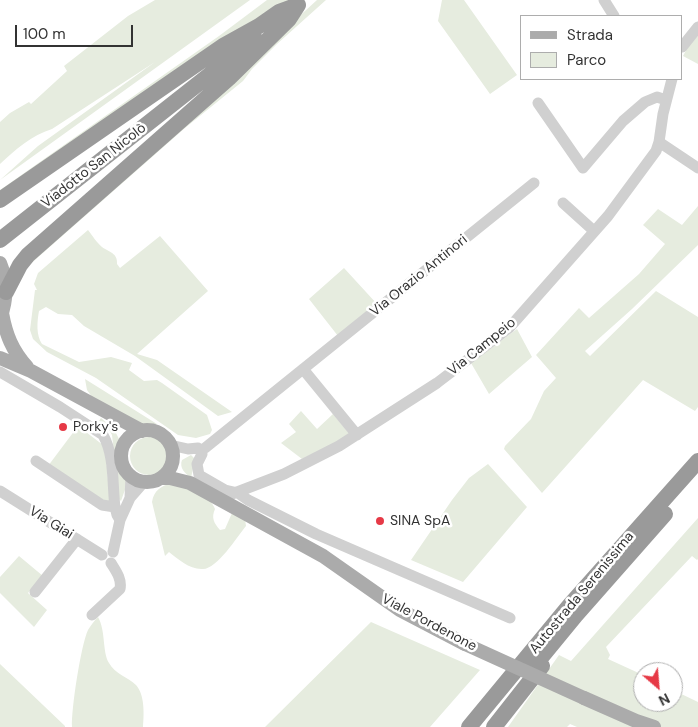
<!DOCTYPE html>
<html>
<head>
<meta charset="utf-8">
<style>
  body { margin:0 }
  #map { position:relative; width:698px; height:727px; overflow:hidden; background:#fff; font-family:"DM Sans",sans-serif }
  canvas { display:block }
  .legend { position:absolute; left:520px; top:15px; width:162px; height:65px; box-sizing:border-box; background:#fff; border:1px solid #adadad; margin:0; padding:6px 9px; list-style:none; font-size:15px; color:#333 }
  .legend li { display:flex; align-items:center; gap:10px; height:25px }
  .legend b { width:25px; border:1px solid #adadad }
  .north { position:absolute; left:633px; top:662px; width:50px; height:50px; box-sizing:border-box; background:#fff; border:1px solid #adadad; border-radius:50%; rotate:153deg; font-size:14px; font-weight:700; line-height:20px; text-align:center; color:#333 }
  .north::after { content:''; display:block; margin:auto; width:18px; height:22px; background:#e63946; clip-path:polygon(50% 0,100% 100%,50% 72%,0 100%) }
  .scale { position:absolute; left:15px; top:25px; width:118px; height:22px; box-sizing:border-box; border:2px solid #333; border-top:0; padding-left:6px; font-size:15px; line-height:18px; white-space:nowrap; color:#333; -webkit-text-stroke:4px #fff; paint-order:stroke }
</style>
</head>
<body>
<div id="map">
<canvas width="698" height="727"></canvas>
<ul class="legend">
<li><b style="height:6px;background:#ababab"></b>Strada</li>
<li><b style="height:14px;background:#e6ecdf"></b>Parco</li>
</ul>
<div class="north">N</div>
<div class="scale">100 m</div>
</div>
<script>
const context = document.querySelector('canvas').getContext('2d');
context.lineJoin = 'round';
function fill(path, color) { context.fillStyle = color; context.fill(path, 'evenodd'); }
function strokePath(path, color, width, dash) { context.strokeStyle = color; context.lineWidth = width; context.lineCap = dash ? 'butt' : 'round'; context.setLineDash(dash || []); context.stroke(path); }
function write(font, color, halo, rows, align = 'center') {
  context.font = font + ' "DM Sans",sans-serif'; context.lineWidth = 5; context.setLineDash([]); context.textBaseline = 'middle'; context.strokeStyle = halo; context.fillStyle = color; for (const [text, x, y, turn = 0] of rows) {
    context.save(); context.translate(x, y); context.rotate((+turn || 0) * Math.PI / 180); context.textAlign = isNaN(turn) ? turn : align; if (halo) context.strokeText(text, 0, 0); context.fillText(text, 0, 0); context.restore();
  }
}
fill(new Path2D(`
  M155 0H250L0 180 38 146 155 62 52 129C32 135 15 150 0 164V122L10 113 29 102 31 104 67 71 64 66 128 16Z
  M267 0H289L0 194V190L219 36Z
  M317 0H326L277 44 252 69 243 81 185 128 19 274 25 267Z
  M442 0H464L517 75 490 94 438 21Z
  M698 34V64L683 56 690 43Z
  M698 206V245L632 309 585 351 590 356 656 291 698 317V407L695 411 643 380 542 493 504 449 505 446 531 419 544 391 556 378 536 355 579 308 589 318 639 274 665 244 643 225 658 209 682 225Z
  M88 230C92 235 97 243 102 247 109 252 118 253 117 264L120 268 160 236 208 291 137 354 157 360 232 412 218 416 135 356 84 326 72 315 58 314 46 307 39 311C37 322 36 335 42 344L79 362 111 357 132 363 129 370 144 381 157 380 162 383 207 415 212 430 210 434 196 438 178 435 96 378 47 352 33 339 30 330 35 290H37L34 284 38 273Z
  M344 268 377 304 338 336 309 299Z
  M517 329 532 357 489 394 471 363Z
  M85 379 157 424C136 429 110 407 92 397L87 390Z
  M301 411 317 429 333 414 351 436 302 459 281 443 296 432 289 424Z
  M101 418 114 429 119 439 118 462 126 479 127 484 121 501 119 499 112 435 107 426 99 421Z
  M78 426 103 445 106 457 110 504 48 466Z
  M130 456a19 19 0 1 1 38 0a19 19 0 1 1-38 0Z
  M191 455 195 459 191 478C185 473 179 468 182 460Z
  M488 464 527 507 463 582 411 560 452 500 469 478Z
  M172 483C186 488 210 494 215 509 211 518 214 523 220 530L225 529 232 513 245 519 246 526C237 537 217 569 203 569 190 570 178 559 169 552L165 556 152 502C154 490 161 486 172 483Z
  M698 518V559L697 560 692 556 606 647 610 655 608 659 643 675V702H673V690L698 702V727H577L570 724 567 727H508L559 655 571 661Z
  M19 556 43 576 28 593 47 610 34 627 0 593V577Z
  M98 617C106 631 102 651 109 663 115 674 128 677 136 685 145 695 144 715 143 727H72C71 710 81 645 88 630 91 625 94 621 98 617Z
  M371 622 480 670 430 727H265Z
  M0 664 65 726V727H0Z`), '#e6ecdf');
strokePath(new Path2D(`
  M604 0 614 16
  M682 47 698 27
  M538 103 583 168 623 121 645 102 657 97 666 100
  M659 142 698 168
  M563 203 594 231
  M303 369 357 435
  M0 372 60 407 103 435C115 456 112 484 115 507L117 515 120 520
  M170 445 188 449 198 448
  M205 448 534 183
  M202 454 197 464 199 475 225 490 238 493 248 500 316 534 510 618
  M36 461 102 505 115 507
  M131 476 130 498 144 482
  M0 491 102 555
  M219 499 284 474 339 446 437 383 509 328 608 216 656 151 659 142 663 114 672 79
  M113 552 120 520 130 498
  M35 592 77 539
  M92 615 120 589C122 579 116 571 111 563`), '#d0d0d0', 11);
strokePath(new Path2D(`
  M0 263C8 282 7 300 0 319
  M2 313C6 335 12 350 27 367
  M0 358 31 371 142 431
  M121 456a26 26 0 1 1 52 0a26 26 0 1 1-52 0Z
  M161 478H170L190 483 323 556 400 610 465 644
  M584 698 636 721 654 727`), '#ababab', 14);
strokePath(new Path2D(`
  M0 200 223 46 259 26 279 12 298 5
  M0 240 255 39
  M6 292 20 265 28 255 229 78 289 19 298 5
  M530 671 576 615 665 514
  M469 727 569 606 698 461
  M494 727 542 666`), '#9a9a9a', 16);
strokePath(new Path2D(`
  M465 644 584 698`), '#ababab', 14);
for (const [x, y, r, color] of [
  [63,427,5,"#e63946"],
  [380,521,5,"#e63946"]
]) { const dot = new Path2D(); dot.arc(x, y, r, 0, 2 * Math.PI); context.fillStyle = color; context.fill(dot); strokePath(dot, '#fff', 2); }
write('14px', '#333', '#fff', [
  ["Viadotto San Nicolò",94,166,-38],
  ["Via Orazio Antinori",419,276,-39],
  ["Via Campeio",482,347,-39],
  ["Via Giai",51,523,32],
  ["Autostrada Serenissima",582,593,-50],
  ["Viale Pordenone",429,623,28]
]);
write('14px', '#333', '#fff', [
  ["Porky's",73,427],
  ["SINA SpA",390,521]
], 'left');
</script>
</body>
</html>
